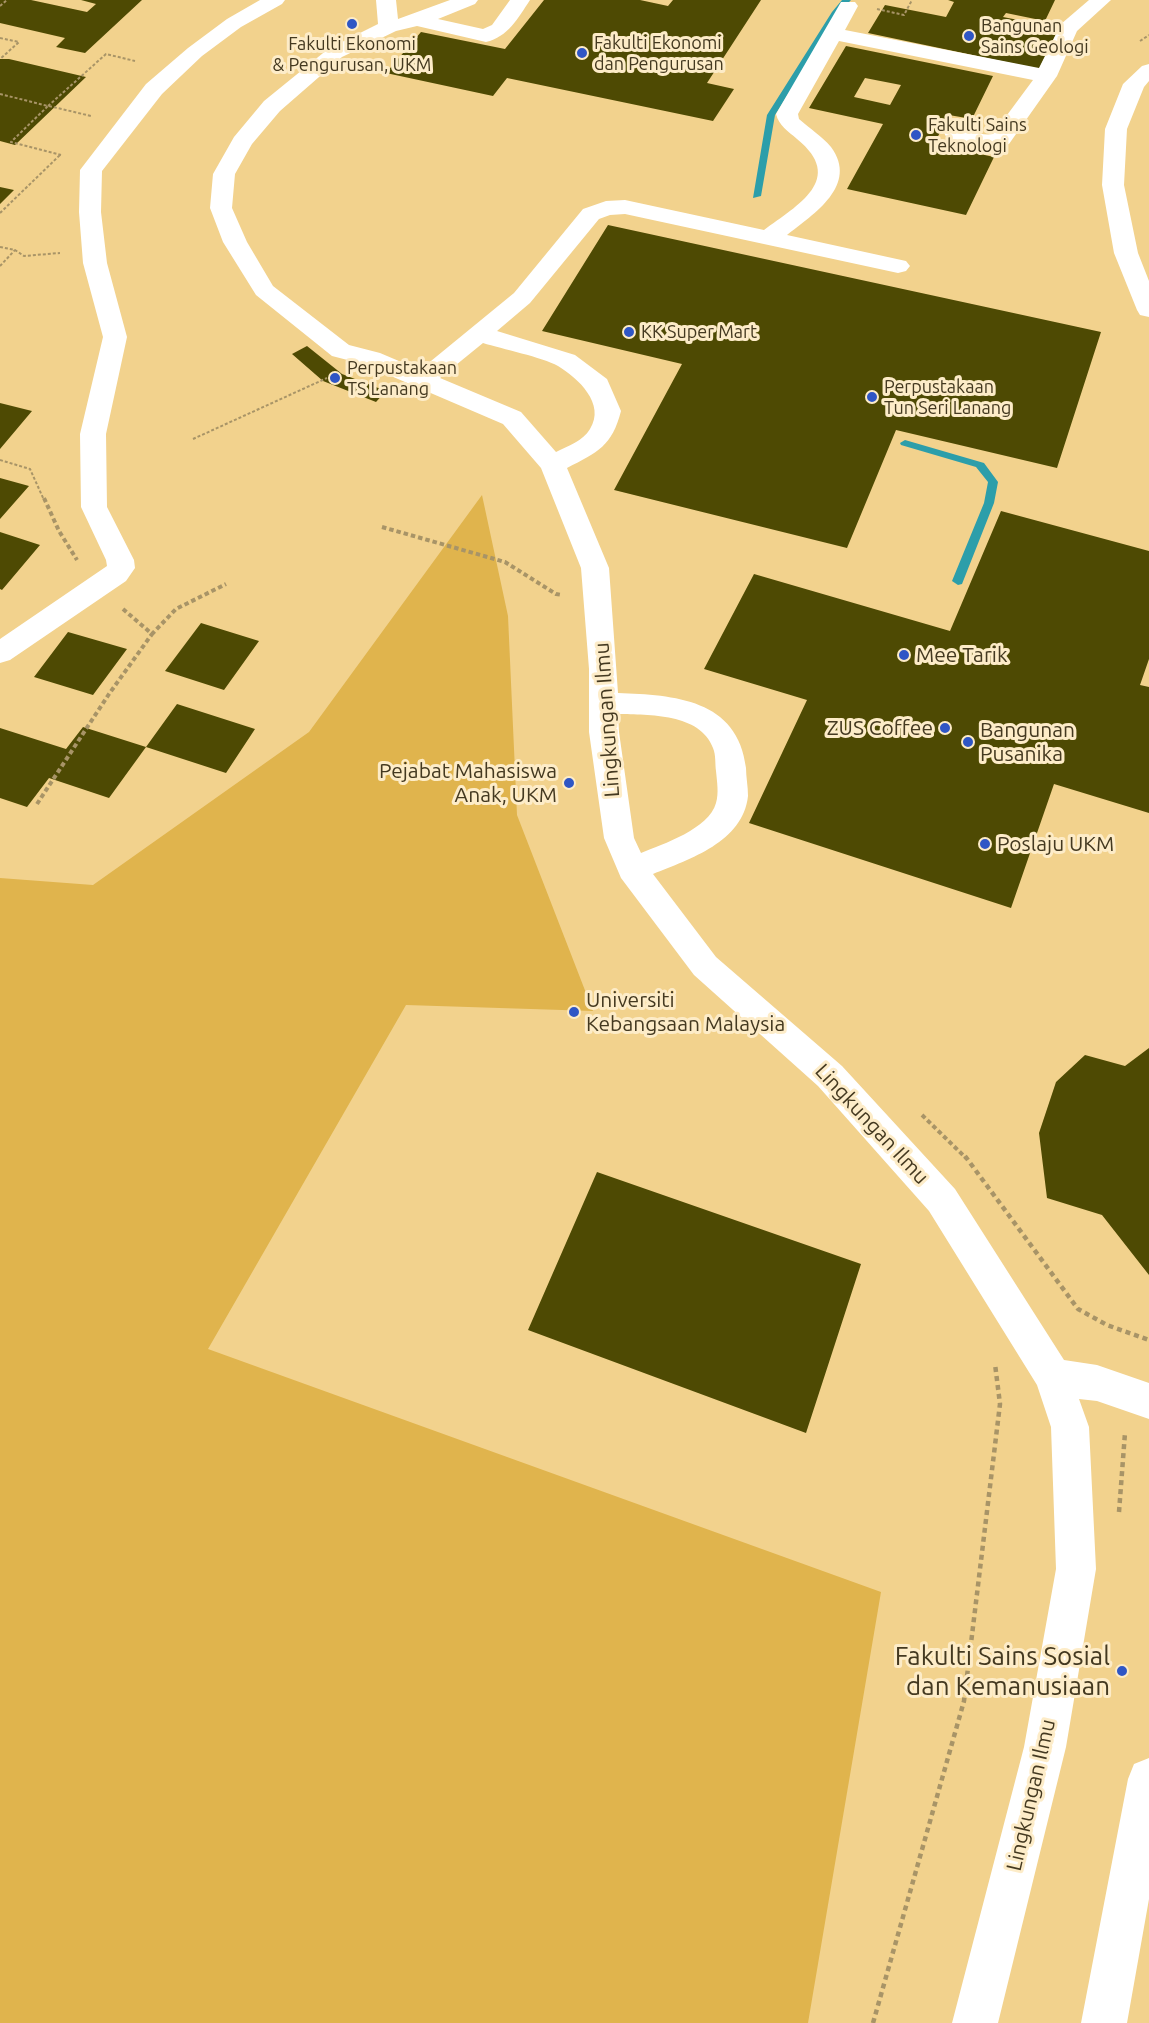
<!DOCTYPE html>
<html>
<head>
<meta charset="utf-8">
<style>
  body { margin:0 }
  canvas { display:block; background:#f9dda0 }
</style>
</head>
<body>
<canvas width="1149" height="2023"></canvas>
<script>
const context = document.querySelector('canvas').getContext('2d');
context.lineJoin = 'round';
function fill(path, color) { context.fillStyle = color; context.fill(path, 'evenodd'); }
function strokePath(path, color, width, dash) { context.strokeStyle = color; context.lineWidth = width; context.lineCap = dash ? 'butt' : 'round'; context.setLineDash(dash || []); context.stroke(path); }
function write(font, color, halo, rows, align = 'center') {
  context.font = font + ' Ubuntu,sans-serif'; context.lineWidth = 6; context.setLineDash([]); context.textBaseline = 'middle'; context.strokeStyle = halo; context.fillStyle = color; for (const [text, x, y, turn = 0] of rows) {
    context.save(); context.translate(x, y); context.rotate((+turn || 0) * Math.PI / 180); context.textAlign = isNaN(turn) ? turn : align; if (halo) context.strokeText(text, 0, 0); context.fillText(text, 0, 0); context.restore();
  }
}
fill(new Path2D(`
  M0 0H1149V2023H0Z`), '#f2d28d');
fill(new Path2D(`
  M482 495 508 616 517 815 593 1011 406 1005 208 1349 881 1592 808 2023H0V878L93 885 309 732Z`), '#e0b44d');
fill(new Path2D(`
  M842 0H851L839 13 775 115 761 196 753 198 767 115 832 12Z
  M905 440 984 463 998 482 994 503 962 584 958 585 952 581 984 503 988 482 976 467 901 445 900 443Z`), '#2c9eaa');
fill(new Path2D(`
  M0 0H31L87 12 96 4 81 0H142L85 53 56 47 65 38 0 23Z
  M544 0H640L668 6 673 0H761L707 83 734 89 713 121 507 78 493 96 386 73 421 32 505 49Z
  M948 0H1055L1045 21 1006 13 1003 17 1059 28 1039 69 868 33 885 5 946 17 954 2Z
  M846 46 993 76 972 119 949 115 934 144 994 157 966 215 847 189 883 124 809 108ZM865 78 901 85 890 105 854 97Z
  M0 59H9L86 77 15 145 0 141Z
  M0 187 14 190 0 204Z
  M608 225 1101 332 1057 468 896 430 847 548 614 490 682 364 542 331Z
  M307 346 342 374 386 391 376 402 323 381 292 354Z
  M0 403 32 411 0 449Z
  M0 478 29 486 0 519Z
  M1001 511 1149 551V659L1140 685 1149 687V813L1054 784 1011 908 749 823 807 700 704 669 754 574 950 631Z
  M0 532 40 545 2 590 0 589Z
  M201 623 259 641 224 690 165 671Z
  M68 632 127 649 93 695 34 677Z
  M177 704 255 729 226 773 146 747Z
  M83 727 146 747 109 798 49 778 27 807 0 798V728L66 749Z
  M1149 1048V1275L1102 1215 1047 1198 1039 1133 1056 1082 1085 1055 1125 1066Z
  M597 1172 861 1264 806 1433 528 1330Z`), '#4e4a03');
strokePath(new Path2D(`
  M0 6 7 0
  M877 9 904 15 912 0
  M0 38 19 42 0 59
  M1140 41 1149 35
  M0 94 48 106 11 142 61 155
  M48 106 106 54 135 61
  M49 106 91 116
  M0 213 60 155
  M0 247 15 250 24 256 60 253
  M0 266 15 250
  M193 439 327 378
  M0 460 30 469 44 500`), '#a89467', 2, [3, 2]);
strokePath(new Path2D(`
  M44 498 59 531 77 560
  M382 527 505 562 556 594 562 595
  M123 609 152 634 176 609 226 584
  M37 804 109 694 152 634
  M922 1115 966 1158`), '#a89467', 4, [4.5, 3]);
strokePath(new Path2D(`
  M965 1156 1078 1309 1107 1325 1149 1340
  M1119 1512 1125 1433
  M873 2023 964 1701 1000 1404 995 1364`), '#a89467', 4.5, [5, 4]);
fill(new Path2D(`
  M260 0H285L282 4 241 27 202 56 162 94 102 171 101 212 107 263 127 337 106 434 107 507 134 560 135 568 126 581 10 660 0 663V639L107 566 106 560 81 507 80 434 103 337 83 263 79 212 80 170 146 84 188 48 227 19Z
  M376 0H396L398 19 450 0H478L475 4 438 19 483 29 492 25 510 0H530C518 18 508 37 486 42L417 26 396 31 342 57 280 111 252 144 235 174 232 208 247 242 273 286 349 345 380 353 420 370 514 293 583 209 606 201 625 200 764 230C798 205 846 179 797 139 788 131 779 126 776 114L841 2H855L858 6 845 30 1039 68 1061 24 1089 0H1111L1077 31 1057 76 1009 144 985 148 947 138 944 133 947 128C963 124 977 137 993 134L1033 80 839 41 798 114 799 119C810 129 822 136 831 147 859 185 814 214 787 235L906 261 910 266 906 271 898 273 625 214 610 215 599 219 530 303 497 331 575 355 607 379 621 411C612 446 598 452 567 468L609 568 618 693C674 695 738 699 746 768 746 777 748 786 748 796 743 842 690 859 653 874L716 957 842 1066 955 1189 1064 1360 1097 1365 1149 1383V1419L1097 1401 1079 1399 1089 1427 1096 1569 1066 1747 998 2023H952L1024 1747 1056 1569 1051 1427 1037 1385 929 1211 818 1086 694 975 621 878 604 838 589 732V669L581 568 541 468 503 424 363 364 332 356 256 295 223 242 210 208 213 174 234 137 264 101 328 49 378 24ZM483 343C502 349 542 357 558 366 578 378 606 404 590 429 583 441 568 446 556 452L521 412 440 378ZM618 714C649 715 700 713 713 748 716 755 715 764 716 771 717 782 719 793 716 803 709 829 663 844 641 853L634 838 619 732Z
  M1149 64V81L1144 87 1127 129 1124 185 1138 253 1149 281V317L1140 315 1137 310 1114 253 1102 185 1105 129 1123 84 1142 66Z
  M1149 1758V1899L1127 2023H1081L1128 1779 1134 1764Z`), '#fff');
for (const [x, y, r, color] of [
  [352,24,6,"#2f56c5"],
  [969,36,6,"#2f56c5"],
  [582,53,6,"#2f56c5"],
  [916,135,6,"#2f56c5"],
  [629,332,6,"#2f56c5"],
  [335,378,6,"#2f56c5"],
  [872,397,6,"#2f56c5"],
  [904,655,6,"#2f56c5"],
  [945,728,6,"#2f56c5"],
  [968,742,6,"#2f56c5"],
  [569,783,6,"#2f56c5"],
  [985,844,6,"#2f56c5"],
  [574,1012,6,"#2f56c5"],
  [1122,1671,6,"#2f56c5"]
]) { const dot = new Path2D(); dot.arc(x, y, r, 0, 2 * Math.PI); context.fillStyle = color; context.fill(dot); strokePath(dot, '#fdecc8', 2); }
write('18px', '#443920', '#fdecc8', [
  ["Bangunan",981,26],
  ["Sains Geologi",981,47],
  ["Fakulti Ekonomi",594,43],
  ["dan Pengurusan",594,64],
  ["Fakulti Ekonomi",352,44,"center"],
  ["& Pengurusan, UKM",352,65,"center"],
  ["Fakulti Sains",928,125],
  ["Teknologi",928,146],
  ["KK Super Mart",641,332],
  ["Perpustakaan",347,368],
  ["TS Lanang",347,389],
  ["Perpustakaan",884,387],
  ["Tun Seri Lanang",884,408]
], 'left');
write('21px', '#443920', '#fdecc8', [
  ["Mee Tarik",916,655],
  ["ZUS Coffee",933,728,"right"],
  ["Bangunan",980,730],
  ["Pusanika",980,754],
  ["Pejabat Mahasiswa",557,771,"right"],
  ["Anak, UKM",557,795,"right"],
  ["Poslaju UKM",997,844],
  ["Universiti",586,1000],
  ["Kebangsaan Malaysia",586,1024]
], 'left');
write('21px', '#443920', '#fdecc8', [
  ["Lingkungan Ilmu",607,720,-94],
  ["Lingkungan Ilmu",872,1124,47],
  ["Lingkungan Ilmu",1031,1795,-77]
]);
write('26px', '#443920', '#fdecc8', [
  ["Fakulti Sains Sosial",1110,1656],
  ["dan Kemanusiaan",1110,1686]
], 'right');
</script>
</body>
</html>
